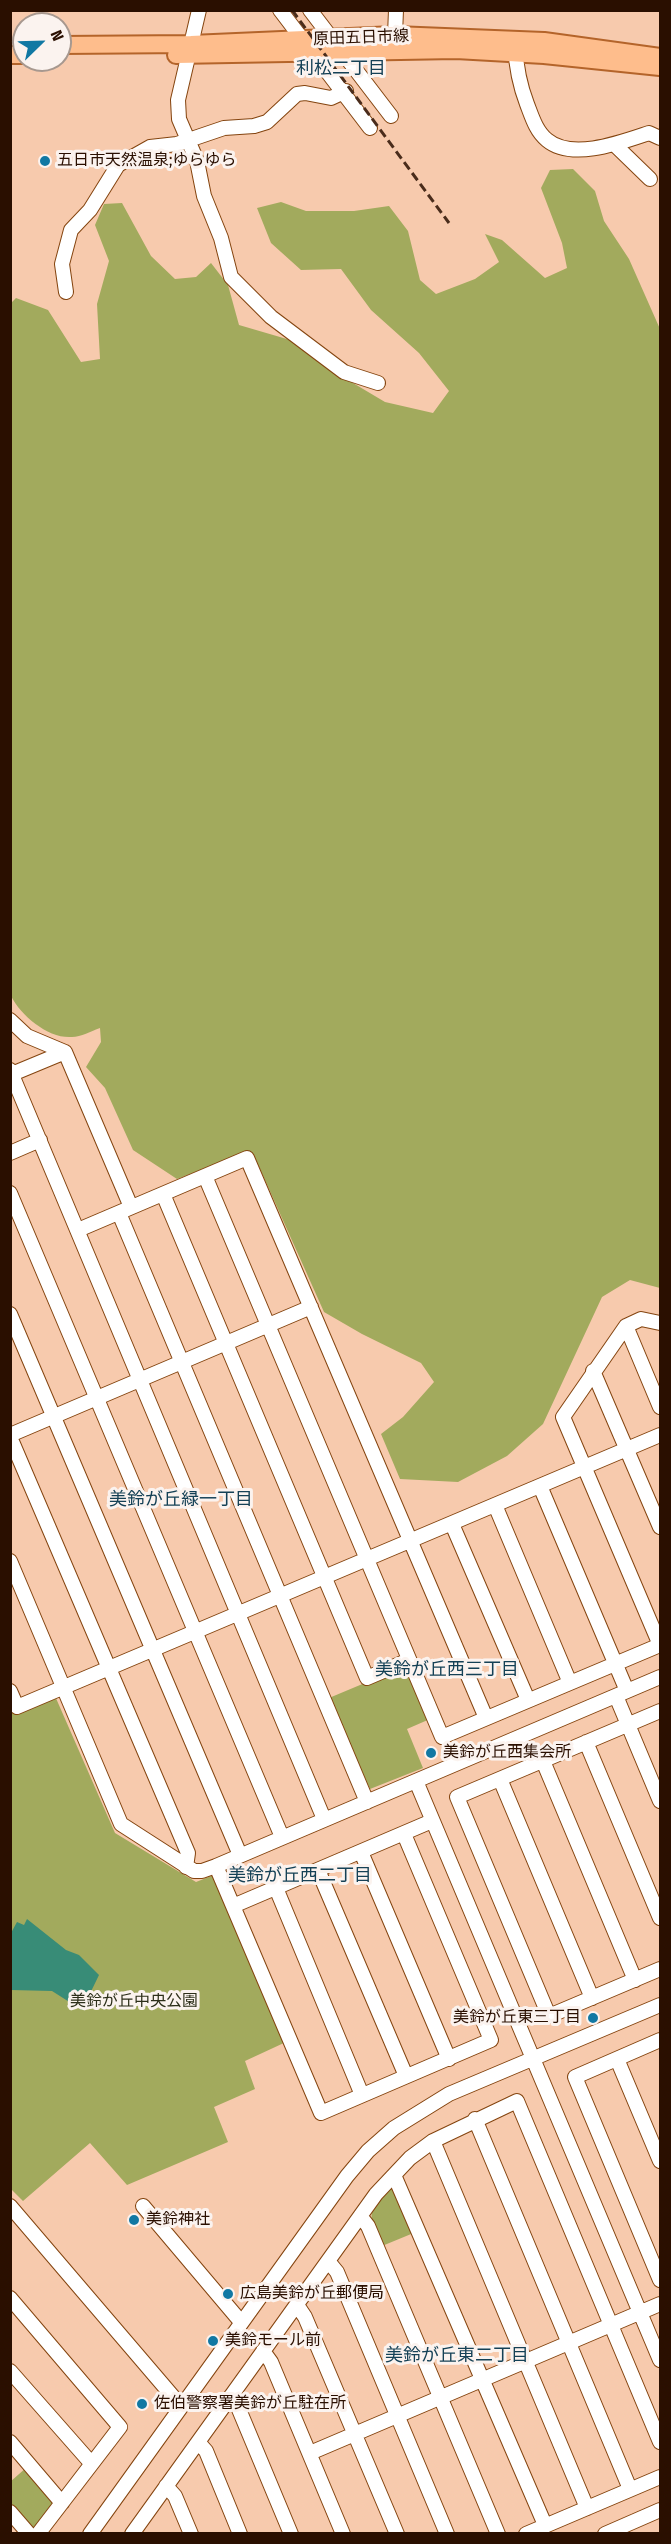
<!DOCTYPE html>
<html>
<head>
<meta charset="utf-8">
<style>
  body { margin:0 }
  #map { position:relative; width:671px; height:2544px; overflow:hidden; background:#f7caad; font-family:"Fira Sans Condensed",sans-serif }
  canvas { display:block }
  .frame { position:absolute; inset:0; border:12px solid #2a0f00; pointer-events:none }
  .north { position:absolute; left:12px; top:12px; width:60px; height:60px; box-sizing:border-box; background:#fbf3ef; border:2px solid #a7988f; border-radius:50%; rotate:67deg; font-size:16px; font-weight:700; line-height:24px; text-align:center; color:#2a0f00 }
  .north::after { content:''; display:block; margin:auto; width:21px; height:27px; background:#1178a3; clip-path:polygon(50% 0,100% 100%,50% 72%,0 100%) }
</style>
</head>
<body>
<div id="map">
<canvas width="671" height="2544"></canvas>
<div class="frame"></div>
<div class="north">N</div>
</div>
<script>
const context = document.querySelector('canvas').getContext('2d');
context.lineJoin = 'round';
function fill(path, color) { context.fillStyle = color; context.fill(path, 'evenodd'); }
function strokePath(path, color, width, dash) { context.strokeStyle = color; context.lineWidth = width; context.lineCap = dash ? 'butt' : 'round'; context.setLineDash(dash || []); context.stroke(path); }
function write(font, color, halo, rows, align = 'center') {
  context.font = font + ' "Fira Sans Condensed","Noto Sans JP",sans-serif'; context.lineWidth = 6; context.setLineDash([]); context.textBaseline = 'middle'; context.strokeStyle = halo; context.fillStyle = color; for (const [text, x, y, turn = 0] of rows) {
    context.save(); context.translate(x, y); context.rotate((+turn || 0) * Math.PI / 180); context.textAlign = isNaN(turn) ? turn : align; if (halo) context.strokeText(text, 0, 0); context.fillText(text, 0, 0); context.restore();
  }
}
fill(new Path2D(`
  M573 169 595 191 604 221 629 259 660 329V1288L630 1280 602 1297 543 1424 507 1456 458 1482 400 1479 381 1434 403 1417 434 1382 421 1363 362 1334 324 1312 256 1160 248 1152 177 1179 133 1150 105 1088 86 1067 101 1042 100 1028C91 1031 81 1037 72 1037 49 1039 21 1016 11 996L10 304 16 298 48 310 81 362 100 359 97 304 109 261 95 225 104 204 122 203 151 256 175 279 196 277 211 263 228 285 239 325 297 342 353 383 385 402 433 413 449 391 419 353 371 310 341 269 301 270 271 243 257 208 281 202 306 211H354L389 206 408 231 420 280 436 294 475 279 499 262 485 234 502 240 545 278 567 268 562 243 541 188 550 170Z
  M403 1667 410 1671 430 1719 407 1729 423 1768 370 1789 329 1698Z
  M55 1696 115 1833 196 1882 214 1875 286 2042 245 2061 255 2089 214 2107 228 2142 127 2185 90 2143 23 2201 10 2188V1703Z
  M390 2185 397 2186 416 2232 382 2246C367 2211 367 2216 390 2185Z
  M27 2467 55 2499V2505L36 2529H29L11 2507 10 2482Z`), '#a2aa5d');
fill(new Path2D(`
  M27 1919 66 1950 79 1955 99 1975 82 2010 52 1991 11 1990V1933L17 1922 24 1925Z`), '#388c77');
const minor = new Path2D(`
  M199 10 178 100 179 119 197 161 204 196 221 238 231 277 271 317 344 372 378 383
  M280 10 370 128
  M310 10 391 116
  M395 35 396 10
  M515 45C516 65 520 86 527 104 532 117 536 131 547 140 572 161 622 142 649 133L660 138
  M616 146 650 179
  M66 292 62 264 71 230 90 210 118 165 150 147 177 144 224 128 254 126 267 122 297 94 305 93 331 98 346 91
  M10 1020 27 1036 65 1052
  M10 1070 324 1819
  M12 1074 65 1052 131 1207
  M10 1153 40 1140
  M205 1176 442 1737 660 1645
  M10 1193 282 1837
  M163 1194 367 1678 409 1660
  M119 1213 367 1802
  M78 1230 247 1158 486 1718
  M10 1314 240 1855
  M626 1326 660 1407
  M593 1371 660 1527
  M10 1435 311 1307
  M10 1437 188 1853 186 1867
  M540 1486 627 1691
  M495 1505 570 1683
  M452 1524 528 1700
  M10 1561 121 1824 194 1871H202L216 1866 660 1677
  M660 1645 563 1417 626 1326 641 1319 660 1323
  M10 1691 17 1707 660 1435
  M616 1696 660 1801
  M660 1711 457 1797 549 2016 660 1969
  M586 1742 660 1918
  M543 1761 635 1980
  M500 1779 592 1998
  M416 1781 660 2360
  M361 1852 449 2059
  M216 1866 321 2113 491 2040 404 1834
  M318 1870 406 2076
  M276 1888 362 2095
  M233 1906 432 1821
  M660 2040 575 2077 660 2280
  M617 2059 660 2161
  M475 2119 630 2489
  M433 2141 587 2508
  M394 2175 545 2525
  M10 2206 181 2406
  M143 2206 241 2322
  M361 2217 368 2226 498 2534
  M328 2261 337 2272 447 2534
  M10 2298 120 2427 38 2534
  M297 2305 305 2317 397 2534
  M263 2351 271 2362 343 2534
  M10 2371 91 2463
  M231 2396 238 2407 291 2534
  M10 2442 62 2503
  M198 2442 206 2451 240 2534
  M310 2453 660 2304
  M166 2486 175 2496 191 2534
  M10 2512 29 2534
  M90 2534 347 2176 368 2151 394 2128 449 2094 660 2005
  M132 2534 376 2194 410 2158 433 2141 517 2101 660 2442
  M526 2534 660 2477
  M605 2534 660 2510`);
const major = new Path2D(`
  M60 45 191 44 395 35 544 41 660 57
  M10 55H24
  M176 55 456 50 544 55 660 67`);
strokePath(minor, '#84440f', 16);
strokePath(major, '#b4642a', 20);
strokePath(minor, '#fff', 14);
strokePath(major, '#febd8c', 16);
strokePath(new Path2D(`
  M292 10 449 223`), '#4a2c1b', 3, [9, 4.5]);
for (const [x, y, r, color] of [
  [45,161,6,"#1178a3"],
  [431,1753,6,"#1178a3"],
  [593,2018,6,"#1178a3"],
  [134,2220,6,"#1178a3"],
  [228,2294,6,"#1178a3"],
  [213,2341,6,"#1178a3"],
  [142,2404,6,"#1178a3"]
]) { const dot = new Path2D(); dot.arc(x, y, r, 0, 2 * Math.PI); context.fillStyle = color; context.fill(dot); strokePath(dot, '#fbf3ef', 2); }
write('16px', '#2a0f00', '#fbf3ef', [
  ["原田五日市線",361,38,-2]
]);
write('16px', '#2a0f00', '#fbf3ef', [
  ["五日市天然温泉;ゆらゆら",57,161],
  ["美鈴が丘西集会所",443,1753],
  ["美鈴が丘東三丁目",581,2018,"right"],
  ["美鈴神社",146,2220],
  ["広島美鈴が丘郵便局",240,2294],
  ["美鈴モール前",225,2341],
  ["佐伯警察署美鈴が丘駐在所",154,2404]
], 'left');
write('16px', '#2d2f1a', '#fbf3ef', [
  ["美鈴が丘中央公園",134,2002]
]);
write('18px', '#154156', '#fbf3ef', [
  ["利松二丁目",341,69],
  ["美鈴が丘緑一丁目",181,1500],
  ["美鈴が丘西三丁目",447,1670],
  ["美鈴が丘西二丁目",300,1876],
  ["美鈴が丘東二丁目",457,2356]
]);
</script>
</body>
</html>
